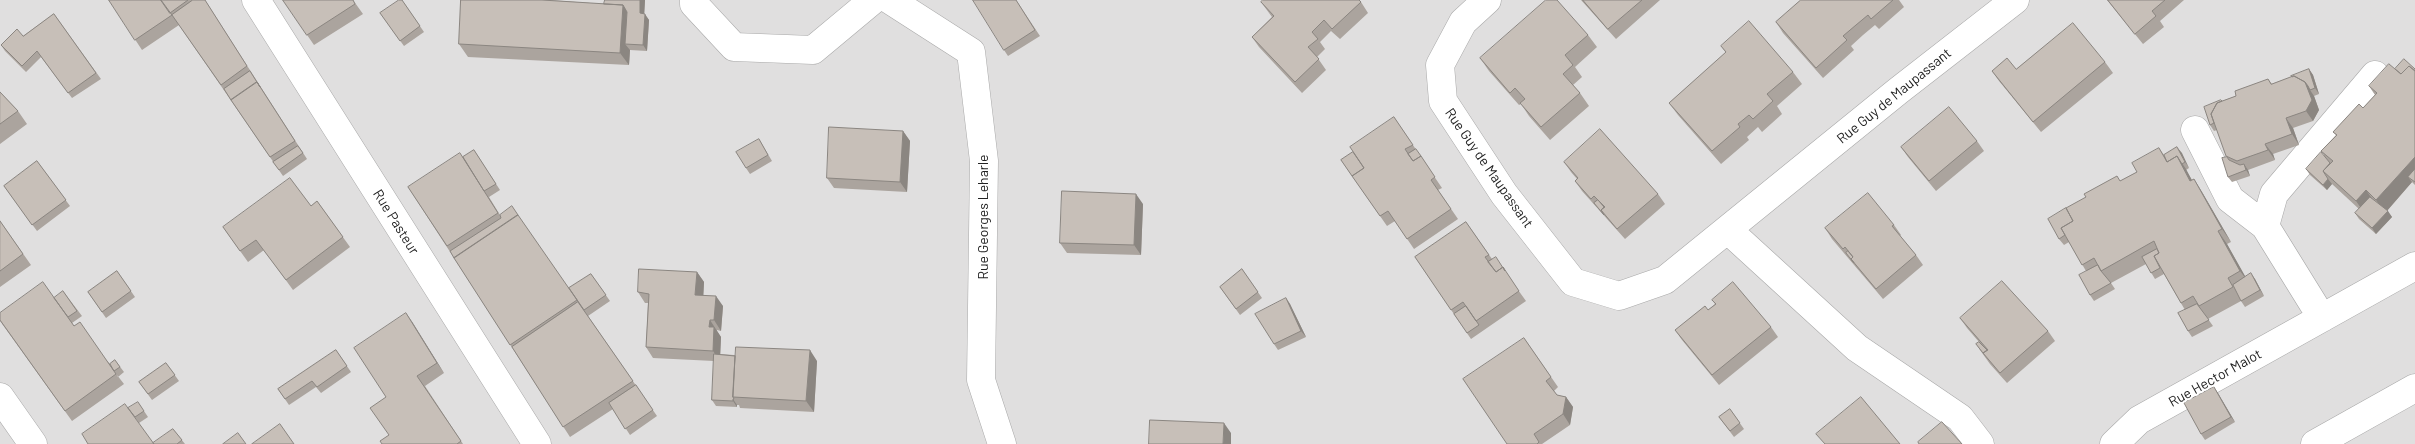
<!DOCTYPE html>
<html>
<head>
<meta charset="utf-8">
<style>
  body { margin:0 }
  canvas { display:block; background:#f2efe9 }
</style>
</head>
<body>
<canvas width="2415" height="444"></canvas>
<script>
const context = document.querySelector('canvas').getContext('2d');
context.lineJoin = 'round';
function fill(path, color) { context.fillStyle = color; context.fill(path, 'evenodd'); }
function strokePath(path, color, width, dash) { context.strokeStyle = color; context.lineWidth = width; context.lineCap = dash ? 'butt' : 'round'; context.setLineDash(dash || []); context.stroke(path); }
function write(font, color, halo, rows, align = 'center') {
  context.font = font + ' Barlow,sans-serif'; context.lineWidth = 4; context.setLineDash([]); context.textBaseline = 'middle'; context.strokeStyle = halo; context.fillStyle = color; for (const [text, x, y, turn = 0] of rows) {
    context.save(); context.translate(x, y); context.rotate((+turn || 0) * Math.PI / 180); context.textAlign = isNaN(turn) ? turn : align; if (halo) context.strokeText(text, 0, 0); context.fillText(text, 0, 0); context.restore();
  }
}
fill(new Path2D(`
  M0 0H2415V444H0Z`), '#e0dfdf');
const street = new Path2D(`
  M256 0 537 444
  M694 0V4L734 47 813 50 873 0
  M890 0 971 52 984 161 981 380 1002 444
  M1487 0 1463 22 1440 65 1443 101 1504 194 1573 282 1619 296 1665 280 1898 91 2015 0
  M2195 130 2230 199 2265 226
  M1728 230 1857 348 1960 418 1980 444
  M2322 318 2265 226 2274 194 2375 75
  M0 397 33 444
  M2114 444 2139 420 2415 266
  M2315 444 2415 388`);
strokePath(street, '#a9a9a9', 29);
strokePath(street, '#fff', 28);
fill(new Path2D(`
  M109 0H205L307 159 283 176 179 25 142 50Z
  M283 0H353L363 14 314 45Z
  M402 0 424 32 404 46 380 13Z
  M461 0H550L604 4 645 0 644 14 649 20 647 51 630 50 629 65 468 57 459 44Z
  M1016 0 1040 36 1008 56 1004 50Z
  M1581 0H1660L1616 39Z
  M1801 0H1899L1904 7 1879 29 1875 25 1863 35 1851 46 1854 50 1823 78 1783 33 1776 22Z
  M2107 0H2184L2160 21 2164 27 2143 44Z
  M1261 2H1361L1368 13 1340 39 1331 31 1320 42 1325 49 1317 57 1326 70 1302 93 1259 47 1252 37 1272 17Z
  M54 14 101 79 72 98 41 57 26 72 5 51 1 45 23 36Z
  M1588 35 1597 47 1575 67 1582 77 1573 85 1580 93 1589 106 1550 140 1529 116 1521 104 1519 105 1489 71 1480 58Z
  M1721 46 1793 72 1802 84 1777 106 1782 114 1762 132 1758 127 1747 137 1749 140 1721 164 1678 115 1669 103 1726 53Z
  M2105 62 2113 73 2041 132 1999 81 1992 71Z
  M2309 69 2313 75 2319 94 2314 96 2319 110 2313 121 2293 128 2299 145 2273 154 2275 160 2248 170 2250 176 2232 182 2228 177 2227 157 2217 130 2214 131 2210 125 2222 101 2236 96 2268 79 2272 84 2292 77Z
  M2395 69H2415V185L2412 182 2387 211 2392 217 2376 234 2359 219 2355 213 2359 209 2332 184 2327 190 2310 175 2306 169 2324 155 2321 151 2336 135 2333 132 2363 108 2375 95 2369 86Z
  M0 92 18 111 27 124 0 144Z
  M1394 117 1442 188 1438 190 1458 219 1414 249 1395 221 1387 226 1341 160 1353 152Z
  M903 131 910 141 907 192 834 188 827 178Z
  M759 139 772 161 750 174 746 168Z
  M1977 141 1984 151 1936 191 1908 157 1901 147Z
  M2177 147 2189 168 2186 170 2192 180 2194 179 2202 192 2231 242 2227 244 2245 277 2255 279 2264 296 2245 307 2241 301 2208 319 2213 326 2192 337 2188 331 2185 310 2164 274 2155 279 2146 264 2111 283 2115 289 2094 301 2090 295 2086 271 2069 242 2064 245 2059 239 2120 181 2137 172 2159 148 2164 155Z
  M474 150 500 190 489 197 500 215 569 288 591 274 610 301 588 316 657 416 630 435 613 409 570 437 408 187 463 157Z
  M37 161 70 206 37 231 4 186Z
  M1564 162 1658 194 1665 204 1625 239 1582 191 1575 181 1577 179 1571 172Z
  M317 201 350 247 293 290 264 250 248 262 223 227 311 206Z
  M1143 204 1141 255 1067 253 1060 243Z
  M0 221 31 265 0 287Z
  M1466 222 1492 259 1508 276 1526 301 1471 339 1415 257Z
  M1894 225 1901 235 1900 236 1916 255 1923 265 1883 299 1832 239 1825 228Z
  M1242 269 1262 298 1240 315 1220 287Z
  M117 271 135 297 106 318 88 292Z
  M697 272 704 282 703 295 723 306 721 331 717 330V331L721 337 720 354 817 361 814 412 740 408 739 405H737V407L716 406 712 400 714 361 653 358 646 347 648 303H645L638 292Z
  M63 291 82 316 72 323 74 326 110 364 115 360 124 372 118 377 117 375 124 384 72 421 0 321 55 299Z
  M1286 298 1290 304 1306 337 1278 350 1274 344Z
  M1712 300 1771 327 1778 337 1719 385 1682 340 1675 330 1708 310 1715 304Z
  M406 313 444 373 425 386 463 444H382L389 435Z
  M1960 318 2048 331 2055 341 2007 383 1990 364 1980 350 1976 344 1979 342 1967 328Z
  M1524 338 1558 387 1554 391 1557 395 1566 397 1573 407 1570 425 1542 444H1507Z
  M336 350 351 372 321 393 316 387 289 405 278 389Z
  M166 363 179 381 152 400 139 382Z
  M2214 387 2235 422 2205 440 2201 434Z
  M128 408 144 411 148 417 139 423Z
  M1730 409 1744 429 1734 437 1719 417Z
  M173 429 185 444H154Z`), '#aba49e');
fill(new Path2D(`
  M640 0H645L644 19 640 13Z
  M623 5 631 18 625 44 630 50 629 65 620 53Z
  M645 14 649 20 647 51 643 45Z
  M2309 69 2313 75 2319 94 2315 88Z
  M2305 82 2311 90H2310L2314 96 2319 110 2313 121 2306 111Z
  M2286 118 2293 128 2299 145 2292 134Z
  M903 131 910 141 907 192 900 182Z
  M2265 144 2273 154 2275 160 2268 150Z
  M2177 147 2182 153 2189 168 2185 162Z
  M2177 156 2186 169 2199 194 2190 181Z
  M2415 157V180L2408 177 2412 182 2385 213 2376 200Z
  M2244 164 2248 170 2250 176 2246 170Z
  M2194 179 2202 192 2231 242 2222 229Z
  M2328 179 2332 184 2327 190 2323 185Z
  M2366 190 2375 203 2365 214 2356 201Z
  M1136 194 1143 204 1141 255 1134 245Z
  M2388 211 2392 217 2376 234 2372 228Z
  M2218 231 2227 244 2249 283 2240 271Z
  M697 272 704 282 703 305 695 295Z
  M2251 273 2255 279 2264 296 2260 290Z
  M716 296 723 306 721 331 714 320Z
  M1286 298 1290 304 1306 337 1301 331Z
  M406 313 413 323 444 373 437 363Z
  M710 320 721 337 720 361 713 351 709 327Z
  M810 350 817 361 814 412 806 401Z
  M2214 387 2218 393 2235 422 2231 417Z
  M1566 397 1573 407 1570 425 1563 414Z
  M733 399 737 405V407L733 401Z
  M1224 423 1231 433V444H1223Z`), '#8b8681');
const building = new Path2D(`
  M109 0H161L172 15 135 40Z
  M161 0H188L170 13Z
  M193 0H205L247 66 221 85 172 15Z
  M283 0H353L355 4 307 35Z
  M399 0H402L420 26 400 41 380 13Z
  M461 0H542L623 5 620 53 459 44Z
  M605 0H640V13L645 14 643 45 625 44 627 12 623 5 604 4Z
  M973 0H1016L1035 30 1004 50Z
  M1263 0H1359L1361 2 1332 29 1324 20 1312 32 1318 39 1308 47 1319 59 1295 82 1252 37 1274 16 1261 2Z
  M1546 0H1557L1588 35 1565 55 1573 65 1563 74 1580 93 1541 127 1520 103 1525 99 1515 88 1510 93 1480 58Z
  M1583 0H1642L1608 29Z
  M1801 0H1893L1871 19 1868 15 1856 25 1843 36 1847 40 1816 68 1776 22Z
  M2108 0H2165L2152 11 2156 16 2135 34Z
  M54 14 96 73 68 93 37 51 22 66 1 45 17 29 23 36Z
  M1749 21 1793 72 1767 94 1773 101 1753 119 1749 115 1738 124 1740 127 1712 151 1669 103 1726 52 1721 46Z
  M2073 23 2105 62 2033 122 1992 71 2007 58 2016 69Z
  M2404 59 2415 69V71L2409 66 2401 74 2395 69Z
  M2389 64 2401 74 2409 66 2415 71V157L2376 200 2366 190 2356 201 2323 171 2333 161 2321 151 2337 135 2333 132 2359 104 2363 108 2377 93 2369 86Z
  M2309 69 2315 88 2310 90 2308 86 2305 82 2294 76 2292 77 2291 76Z
  M250 71 260 87 257 82 231 100 224 89Z
  M2294 76 2305 82 2312 100 2306 111 2286 118 2292 134 2265 144 2268 150 2237 161 2226 156 2211 114 2217 103 2236 96 2235 91 2268 79 2271 84Z
  M257 82 295 141 270 157 231 100Z
  M0 92 18 111 0 124Z
  M2221 100 2222 101 2217 103 2211 114 2214 123 2210 125 2204 107Z
  M1949 107 1977 141 1929 181 1901 147Z
  M1394 117 1413 145 1405 149 1413 161 1421 156 1435 177 1431 180 1451 209 1407 239 1388 211 1380 216 1352 176 1364 168 1350 147Z
  M829 127 903 131 900 182 827 178Z
  M1600 129 1658 194 1617 229 1601 210 1605 207 1594 196 1591 199 1575 181 1578 178 1564 162Z
  M759 139 768 155 746 168 736 152Z
  M298 146 303 153 279 170 273 162Z
  M2177 147 2185 162 2182 164 2177 156 2167 162 2164 155Z
  M2159 148 2167 162 2177 156 2190 181 2194 179 2222 229 2218 231 2240 271 2228 278 2233 287 2199 306 2193 296 2181 303 2154 256 2159 253 2154 241 2101 271 2094 258 2082 265 2061 228 2073 221 2066 208 2086 197 2084 194 2117 176 2120 181 2137 172 2132 163Z
  M1416 149 1421 156 1413 161 1408 154Z
  M474 150 496 184 484 191 463 157Z
  M1353 152 1364 168 1352 176 1341 160Z
  M2321 152 2330 163 2323 171 2328 179 2323 185 2306 169Z
  M460 153 498 213 447 246 408 187Z
  M2227 157 2229 160 2240 165 2244 164 2246 170 2228 177 2222 158Z
  M37 161 66 200 32 225 4 186Z
  M2415 169V182L2408 177Z
  M290 178 311 206 317 201 343 237 286 280 256 240 240 251 223 227Z
  M1062 191 1136 194 1134 245 1060 243Z
  M1868 193 1894 225 1892 226 1916 255 1876 289 1851 259 1853 257 1845 247 1843 249 1825 228Z
  M2370 197 2388 211 2372 228 2355 213Z
  M1598 200 1604 207 1601 210 1604 215 1594 203Z
  M512 206 518 215 454 258 450 251 501 218 500 215Z
  M2066 208 2073 221 2061 228 2065 235 2059 239 2048 219Z
  M518 215 577 300 510 345 454 258Z
  M0 221 23 254 0 271Z
  M1466 222 1489 255 1485 257 1496 272 1503 267 1519 291 1476 321 1463 302 1451 310 1415 257Z
  M2157 249 2159 253 2154 256 2160 268 2151 273 2142 257Z
  M1848 251 1853 257 1851 259 1854 263 1846 253Z
  M1496 257 1505 271 1503 267 1496 272 1488 262Z
  M2098 265 2101 271 2111 283 2090 295 2079 275Z
  M639 269 697 272 695 295 716 296 714 320H710L709 327H714L713 351 646 347 649 294 638 292Z
  M1242 269 1258 292 1236 309 1220 287Z
  M117 271 131 291 102 312 88 292Z
  M2251 273 2260 290 2241 301 2233 285Z
  M591 274 606 295 584 310 569 288Z
  M2002 281 2048 331 2000 373 1983 353 1988 350 1960 318Z
  M43 282 74 326 80 322 116 374 65 411 0 320V313Z
  M1733 282 1771 327 1712 375 1675 330 1705 306 1708 310 1716 304 1712 300Z
  M63 291 77 311 68 317 54 298Z
  M1286 298 1301 331 1274 344 1255 314Z
  M578 302 633 381 563 427 512 347Z
  M2197 304 2209 320 2188 331 2178 313Z
  M1466 306 1479 325 1467 333 1454 314Z
  M406 313 437 363 417 376 461 441 457 444H382L380 441 389 435 370 408 386 397 354 348Z
  M1524 338 1551 377 1546 381 1557 395 1566 397 1563 414 1534 434 1539 442 1537 444H1507L1463 379Z
  M1979 342 1987 350 1983 353 1976 344Z
  M736 347 810 350 806 401 733 397Z
  M336 350 347 366 317 387 312 381 285 399 278 389Z
  M714 354 735 356 733 397 734 399H733V401L712 400Z
  M115 360 120 367 114 371 110 364Z
  M166 363 175 375 148 394 139 382Z
  M636 385 653 410 625 429 609 403Z
  M2214 387 2231 417 2201 434 2184 403Z
  M1861 397 1900 444H1825L1816 434Z
  M138 402 144 411 135 417 128 408Z
  M125 404 154 444H88L82 434Z
  M1730 409 1740 423 1730 431 1719 417Z
  M1150 420 1224 423 1223 444H1149Z
  M1942 422 1962 444H1919L1918 442Z
  M280 424 294 444H252Z
  M173 429 182 440 177 444H154L153 443Z
  M238 433 246 444H223Z`);
fill(building, '#c7bfb8');
strokePath(building, '#8b8681', 1);
write('14px', '#222', '#fff', [
  ["Rue Guy de Maupassant",1894,96,-39],
  ["Rue Guy de Maupassant",1489,168,55],
  ["Rue Georges Leharle",983,217,-90],
  ["Rue Pasteur",396,222,58],
  ["Rue Hector Malot",2215,378,-29]
]);
</script>
</body>
</html>
